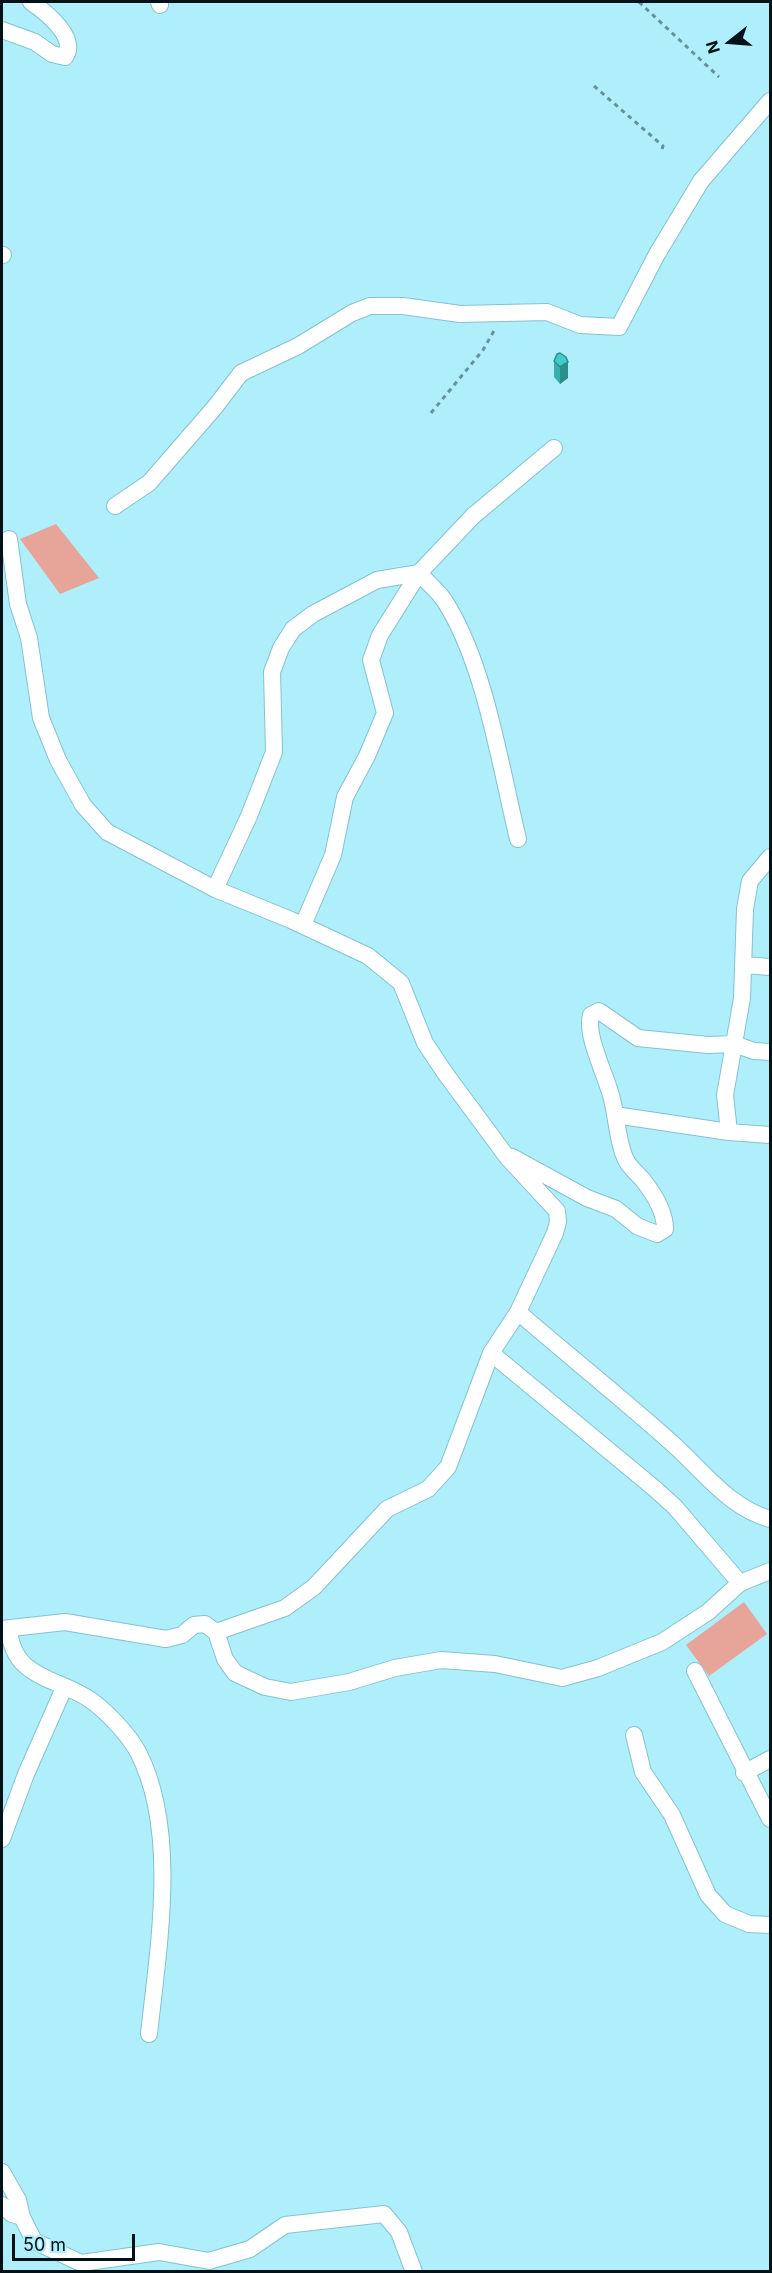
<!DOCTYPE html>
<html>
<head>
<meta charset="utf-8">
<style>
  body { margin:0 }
  #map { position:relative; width:772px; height:2273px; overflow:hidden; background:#afeefb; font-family:Inter,sans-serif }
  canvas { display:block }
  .frame { position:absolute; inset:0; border:3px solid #001217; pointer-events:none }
  .north { position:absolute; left:700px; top:12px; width:60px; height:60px; -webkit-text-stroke:4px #afeefb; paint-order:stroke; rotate:253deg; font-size:16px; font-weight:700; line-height:24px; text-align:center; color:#001217 }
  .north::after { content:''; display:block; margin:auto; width:21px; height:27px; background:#001217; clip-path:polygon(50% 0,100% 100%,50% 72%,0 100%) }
  .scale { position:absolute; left:12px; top:2234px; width:123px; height:27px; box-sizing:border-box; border:3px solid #001217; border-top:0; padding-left:8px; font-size:18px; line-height:21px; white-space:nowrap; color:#001217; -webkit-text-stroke:4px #afeefb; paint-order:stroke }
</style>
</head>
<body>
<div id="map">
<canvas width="772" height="2273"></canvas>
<div class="frame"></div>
<div class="north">N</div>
<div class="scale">50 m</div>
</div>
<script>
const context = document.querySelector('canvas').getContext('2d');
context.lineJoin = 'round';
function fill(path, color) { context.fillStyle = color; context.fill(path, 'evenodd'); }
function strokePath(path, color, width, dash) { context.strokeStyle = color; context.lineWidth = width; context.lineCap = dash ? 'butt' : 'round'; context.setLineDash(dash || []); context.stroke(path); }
fill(new Path2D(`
  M56 524 99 578 60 594 20 539Z
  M744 1602 767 1634 709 1676 686 1645Z`), '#e6a598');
const street = new Path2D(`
  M159 2 160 5
  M2 30 35 42 52 54 65 57C78 38 47 13 31 2
  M2 255H3
  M115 506 149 483 215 407 241 373 298 346 352 313 370 306H403L460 314 547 312 580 325 619 327 657 254 701 181 770 101
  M9 539 18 604 29 638 41 718 58 760 83 805 107 832 215 889 291 920 368 956 401 983 425 1043 445 1073 507 1157 557 1211 558 1222 555 1233 518 1312 491 1353 448 1467 428 1489 387 1509 314 1587 285 1608 216 1632
  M215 889 249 816 274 752 272 672 281 648 293 629 313 614 377 580 419 573C427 582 437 590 444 600 485 663 500 765 518 839
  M303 925 333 855 345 797 367 756 385 713 371 660 380 635 419 573 473 516 554 448
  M744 965 770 967
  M615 1115 729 1132 770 1135
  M729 1132 725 1095 734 1044 754 1051 770 1052
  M512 1157 587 1198 616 1209 637 1226 657 1234 665 1229C665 1211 654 1194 643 1180 637 1173 628 1166 625 1158 617 1139 617 1119 612 1099 607 1077 585 1036 591 1015L599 1011 638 1038 708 1045 734 1044 742 998 745 909 750 881 770 857
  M518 1312C570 1357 624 1400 674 1445 705 1473 730 1508 770 1519
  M491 1353 654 1488 675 1507 740 1583
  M9 1628C12 1680 59 1677 92 1701 108 1713 128 1734 138 1752 179 1831 158 1949 149 2034
  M2 1629 65 1622 166 1639 182 1635 194 1625 205 1624 216 1632 225 1659 235 1673 265 1687 291 1692 349 1682 395 1668 441 1660 495 1664 562 1678 598 1668 662 1642 708 1612 740 1583 770 1571
  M695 1671 770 1819
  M634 1735 643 1772 672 1815 708 1895 725 1914 749 1924 770 1925
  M744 1773 770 1759
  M2 1839 26 1774 64 1688
  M2 2172 18 2200 22 2217 12 2214 2 2205
  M22 2217 34 2241 81 2263 159 2252 209 2261 250 2249 285 2225 384 2214 399 2232 414 2272`);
strokePath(street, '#85c2cf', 18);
strokePath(new Path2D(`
  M639 2 719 77
  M594 86 663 146 662 149
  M431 413 483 350 495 329`), '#66929c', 3, [4.5, 4.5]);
strokePath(street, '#fff', 16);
fill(new Path2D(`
  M560 353 568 378 560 384 554 377V361Z`), '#37afac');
fill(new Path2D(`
  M568 362V378L560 384V367Z`), '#2d8f8c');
const building = new Path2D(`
  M560 353 566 357 568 362 560 367 554 361 557 354Z`);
fill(building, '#40ccc8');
strokePath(building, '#2d8f8c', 1.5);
</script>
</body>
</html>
